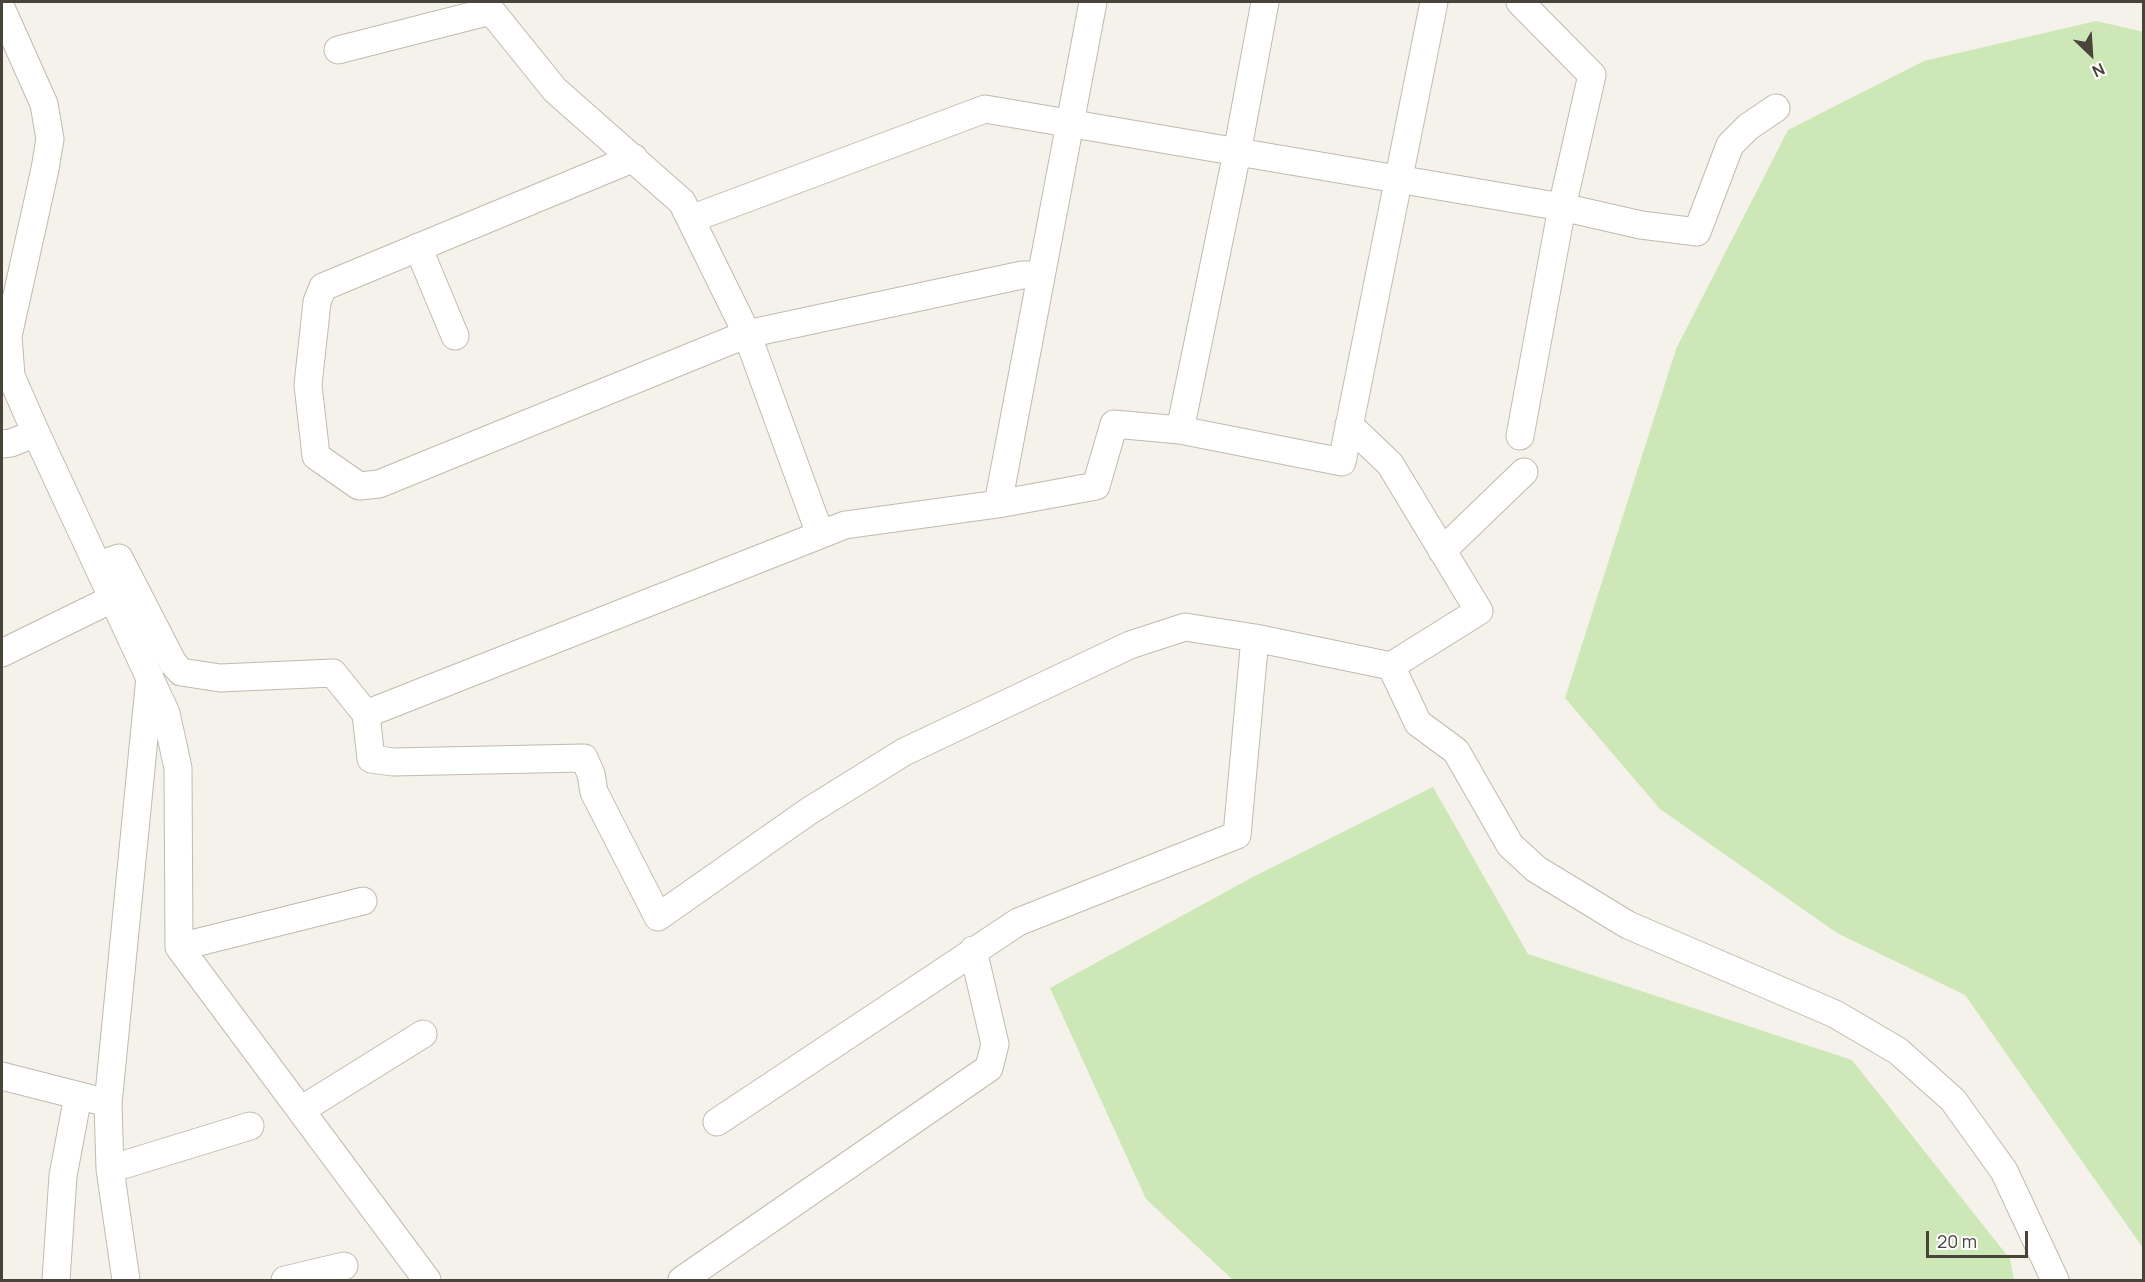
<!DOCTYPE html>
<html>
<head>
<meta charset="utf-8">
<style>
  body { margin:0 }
  #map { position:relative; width:2145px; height:1282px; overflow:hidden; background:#f5f2eb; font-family:Manrope,sans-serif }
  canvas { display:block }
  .frame { position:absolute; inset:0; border:3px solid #494439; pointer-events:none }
  .north { position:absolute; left:2061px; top:24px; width:60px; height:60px; -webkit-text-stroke:4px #fff; paint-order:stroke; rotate:155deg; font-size:16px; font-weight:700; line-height:24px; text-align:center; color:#494439 }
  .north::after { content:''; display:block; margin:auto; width:21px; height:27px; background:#494439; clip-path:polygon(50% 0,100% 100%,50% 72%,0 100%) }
  .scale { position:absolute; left:1926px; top:1231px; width:102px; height:27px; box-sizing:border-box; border:3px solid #494439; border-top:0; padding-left:8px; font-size:18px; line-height:21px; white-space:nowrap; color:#494439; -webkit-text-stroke:4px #fff; paint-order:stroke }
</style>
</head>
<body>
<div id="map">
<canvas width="2145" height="1282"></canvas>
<div class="frame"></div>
<div class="north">N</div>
<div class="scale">20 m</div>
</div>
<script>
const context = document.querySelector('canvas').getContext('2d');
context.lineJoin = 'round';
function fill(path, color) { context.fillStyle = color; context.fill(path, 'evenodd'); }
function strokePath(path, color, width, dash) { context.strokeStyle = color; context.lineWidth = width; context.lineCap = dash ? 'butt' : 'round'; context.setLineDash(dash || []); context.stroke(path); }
fill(new Path2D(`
  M2096 21 2144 32 2143 1248 1965 995 1837 933 1660 809 1565 698 1676 349 1788 130 1924 61Z
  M1433 787 1528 954 1852 1060 2010 1259 2014 1280H1233L1146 1199 1050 988 1251 878Z`), '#cee7b6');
const street = new Path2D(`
  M484 2 555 90 682 202 747 334 820 534
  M2 10 44 104 50 139 45 169 8 336 11 376 36 433 166 713 178 768 179 947 427 1280
  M338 50 491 11
  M634 158 323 287 317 302 308 385 316 456 359 486 379 484 747 334 1022 275H1041
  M691 219 985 109 1562 207 1641 225 1697 232 1730 145 1748 127 1776 108
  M418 247 455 336
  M1180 430 1237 153 1265 2
  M1520 436 1562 207 1592 75 1520 2
  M2 444 11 443 36 433
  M998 504 1096 486 1114 424 1180 430 1342 462 1434 2
  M1442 551 1524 472
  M99 565 119 558 173 663 181 672 220 678 333 673 366 714 845 525 998 504 1093 2
  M2 653 114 598
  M1391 666 1418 723 1456 751 1510 845 1536 869 1628 925 1835 1014 1898 1051 1953 1100 2004 1171 2055 1280
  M366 714 371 759 393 762 584 758 591 774 594 792 658 917 809 811 904 752 1130 645 1185 627 1255 638 1391 666 1479 611 1390 464 1349 425
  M179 947 363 901
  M2 1076 96 1100
  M301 1110 423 1034
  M717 1122 1018 922 1237 835 1255 638
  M110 1169 250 1126
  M56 1280 63 1176 78 1096
  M126 1280 110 1169 108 1104 150 677
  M285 1280 344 1266
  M682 1280 989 1068 995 1044 973 950`);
strokePath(street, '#c0bbae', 29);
strokePath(street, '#fff', 27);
</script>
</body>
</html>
